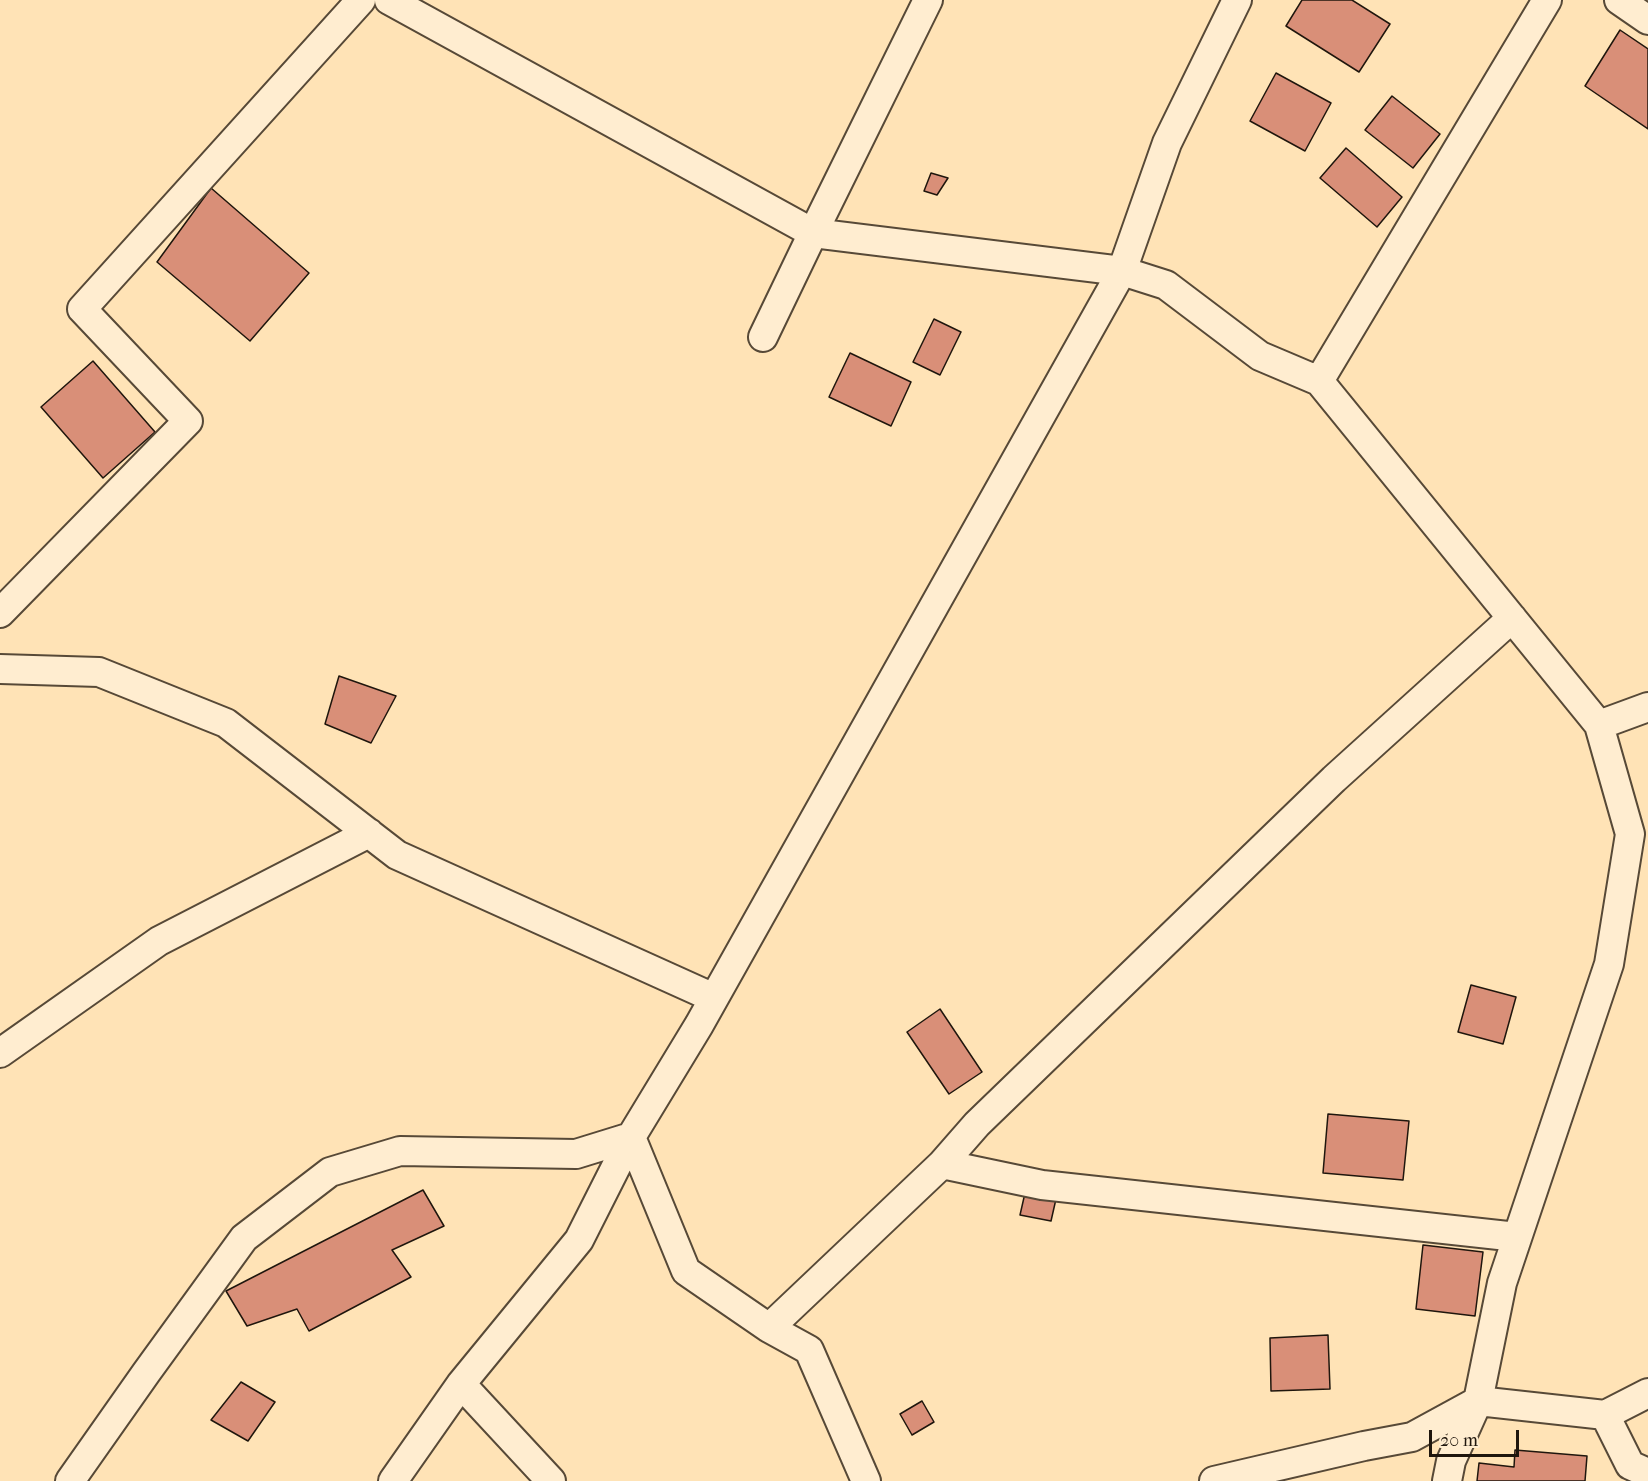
<!DOCTYPE html>
<html>
<head>
<meta charset="utf-8">
<style>
  body { margin:0 }
  #map { position:relative; width:1648px; height:1481px; overflow:hidden; background:#ffe3b6; font-family:"IM FELL French Canon",serif }
  canvas { display:block }
  .scale { position:absolute; left:1429px; top:1430px; width:90px; height:27px; box-sizing:border-box; border:3px solid #1f160d; border-top:0; padding-left:8px; font-size:18px; line-height:21px; white-space:nowrap; color:#1f160d; -webkit-text-stroke:4px #ffedd0; paint-order:stroke }
</style>
</head>
<body>
<div id="map">
<canvas width="1648" height="1481"></canvas>
<div class="scale">20 m</div>
</div>
<script>
const context = document.querySelector('canvas').getContext('2d');
context.lineJoin = 'round';
function fill(path, color) { context.fillStyle = color; context.fill(path, 'evenodd'); }
function strokePath(path, color, width, dash) { context.strokeStyle = color; context.lineWidth = width; context.lineCap = dash ? 'butt' : 'round'; context.setLineDash(dash || []); context.stroke(path); }
const building = new Path2D(`
  M1302 0H1352L1390 24 1359 72 1286 26Z
  M1620 30 1648 49V129L1585 86Z
  M1276 73 1331 103 1305 151 1250 121Z
  M1392 96 1440 134 1413 168 1365 130Z
  M1346 148 1402 197 1377 227 1320 178Z
  M931 173 948 178 937 195 924 191Z
  M211 188 309 273 250 341 157 262Z
  M934 319 961 332 940 375 913 362Z
  M850 353 911 382 891 426 829 397Z
  M93 361 155 432 103 478 41 407Z
  M339 676 396 696 371 743 325 724Z
  M1471 985 1516 997 1503 1044 1458 1032Z
  M940 1009 982 1072 949 1094 907 1032Z
  M1328 1114 1409 1121 1403 1180 1323 1173Z
  M423 1190 444 1226 392 1250 411 1277 309 1331 297 1309 247 1326 226 1291Z
  M1025 1193 1056 1199 1051 1221 1020 1215Z
  M1423 1245 1483 1252 1475 1316 1416 1309Z
  M1328 1335 1330 1389 1271 1391 1270 1338Z
  M241 1382 275 1402 248 1441 211 1420Z
  M922 1401 934 1422 912 1435 900 1414Z
  M1515 1450 1587 1456 1585 1481H1477L1479 1463 1514 1467Z`);
fill(building, '#d98f78');
strokePath(building, '#1f160d', 1.5);
const street = new Path2D(`
  M389 0 813 233 1122 271 1166 285 1260 356 1319 381 1599 725 1630 834 1609 964 1502 1283 1478 1401 1451 1461 1447 1481
  M1619 0 1648 20
  M763 337 813 233 928 0
  M1319 381 1547 0
  M0 613 188 421 82 309 361 0
  M1512 618 1334 779 977 1124 942 1164 1042 1185 1517 1237
  M0 669 99 672 226 723 397 855 714 998
  M1599 725 1648 707
  M0 1053 159 941 369 833
  M631 1137 686 1271 769 1328
  M461 1384 551 1481
  M1605 1415 1630 1465 1648 1473
  M70 1481 146 1373 244 1238 330 1172 400 1151 576 1154 631 1137 699 1025 1122 271 1167 143 1237 0
  M393 1481 461 1384 579 1240 631 1137
  M866 1481 809 1350 769 1328 942 1164
  M1214 1481 1364 1446 1412 1437 1478 1401 1605 1415 1648 1393`);
strokePath(street, '#574937', 32);
strokePath(street, '#ffedd0', 28);
</script>
</body>
</html>
